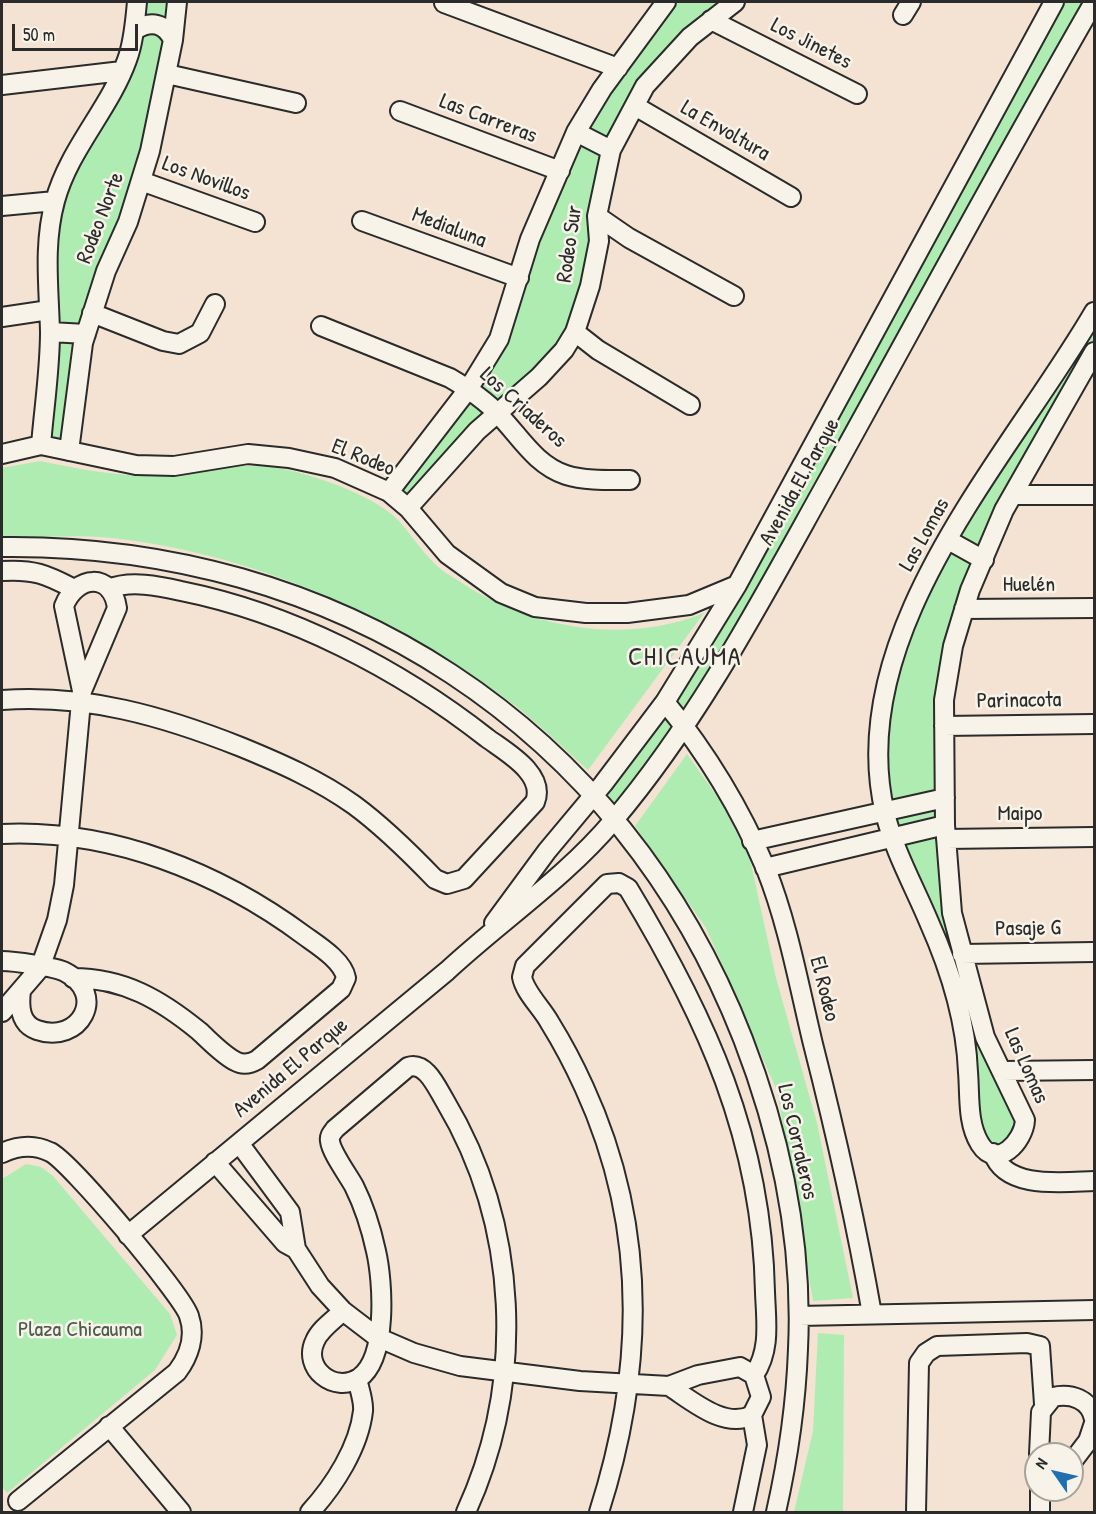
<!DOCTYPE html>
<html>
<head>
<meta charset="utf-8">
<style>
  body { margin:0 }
  #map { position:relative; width:1096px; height:1514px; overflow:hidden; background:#f4e2d3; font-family:"Patrick Hand",sans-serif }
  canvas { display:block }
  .frame { position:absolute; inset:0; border:3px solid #2b2b2b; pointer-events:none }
  .north { position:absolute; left:1024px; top:1442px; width:60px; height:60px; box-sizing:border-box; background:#f7f3e8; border:2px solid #a5a39c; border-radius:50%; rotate:304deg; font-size:16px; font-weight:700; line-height:24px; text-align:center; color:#2b2b2b }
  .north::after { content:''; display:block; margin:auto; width:21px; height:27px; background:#1f6fb2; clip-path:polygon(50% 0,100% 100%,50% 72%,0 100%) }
  .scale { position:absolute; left:12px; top:24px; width:126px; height:27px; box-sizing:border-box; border:3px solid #2b2b2b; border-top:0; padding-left:8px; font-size:18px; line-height:21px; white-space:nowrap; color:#2b2b2b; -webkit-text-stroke:4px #f7f3e8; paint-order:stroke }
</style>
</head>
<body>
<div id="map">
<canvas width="1096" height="1514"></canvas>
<div class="frame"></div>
<div class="north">N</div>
<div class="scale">50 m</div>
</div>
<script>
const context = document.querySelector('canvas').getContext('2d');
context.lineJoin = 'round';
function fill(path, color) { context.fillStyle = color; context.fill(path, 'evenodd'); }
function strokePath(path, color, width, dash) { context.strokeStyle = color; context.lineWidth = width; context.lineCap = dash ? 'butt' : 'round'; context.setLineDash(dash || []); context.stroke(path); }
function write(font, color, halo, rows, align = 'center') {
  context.font = font + ' "Patrick Hand",sans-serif'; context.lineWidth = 5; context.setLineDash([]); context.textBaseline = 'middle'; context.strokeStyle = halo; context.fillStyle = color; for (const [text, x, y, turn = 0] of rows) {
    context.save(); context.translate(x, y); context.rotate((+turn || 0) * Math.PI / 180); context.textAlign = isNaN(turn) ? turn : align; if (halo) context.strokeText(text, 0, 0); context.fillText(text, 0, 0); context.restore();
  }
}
fill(new Path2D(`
  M142 2H166V33L144 149 122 219 100 269 71 346 64 443 46 440 52 266 60 202Z
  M672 2H727L687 34 606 149 585 285 560 347 408 501 395 491 460 410 581 134Z
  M1061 2H1089L755 600 680 723 617 812 603 797 669 705Z
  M1094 319V343L948 645V914L1020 1127 1004 1149 983 1142 970 1047 896 837 883 722 916 609 1008 448Z
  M40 461C84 470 126 478 171 476 181 476 191 473 202 471 228 466 256 463 283 469 315 475 375 496 398 520 411 534 421 551 436 565 443 572 453 577 462 583 531 629 625 645 704 613L588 770C562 747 537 722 509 701 393 615 246 550 101 537 69 535 34 538 2 539V468Z
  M687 754 721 802 750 859 776 978 817 1123 853 1298 813 1301 777 1091 706 928 635 826Z
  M26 1164 41 1167 53 1176 170 1314 177 1335 155 1370 7 1493 2 1487V1179Z
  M818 1333 844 1335 843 1512H794L813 1431Z`), '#afecb2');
const minor = new Path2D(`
  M444 3 618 68
  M903 15 911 2
  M711 20 857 94
  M135 30C151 20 165 23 173 40
  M167 74 296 103
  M2 85 122 71
  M635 106 791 197
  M400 111 560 171
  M576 132 611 150
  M141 181 255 222
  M2 206 55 201
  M597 216 629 238 734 296
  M362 221 519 278
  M1094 312C1010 456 842 633 885 813 894 851 914 886 929 922 950 969 966 1021 968 1072 970 1096 967 1123 980 1144 997 1171 1024 1141 1025 1120L985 1037 952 913 945 825 944 700 953 646 970 590 1004 510 1094 352
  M92 313 163 341 179 344 200 333 215 304
  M2 317 49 310
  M321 326 450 378C467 388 484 399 498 414 519 435 535 465 566 475 585 481 609 480 630 480
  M50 332 86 334
  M575 332 598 350 690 405
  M41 445C44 408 50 370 50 332 49 288 43 245 55 201 69 149 109 110 127 60 134 41 135 21 137 2
  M69 451 83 343 106 271 128 222 150 151 173 40 177 2
  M2 454 41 445 136 465 174 466 248 454 289 458 335 468 389 492 408 508 447 554 501 593 535 607 586 613H627L689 605 737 585
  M389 492 469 388 499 339 530 239 576 132 602 89 666 2
  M1013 495H1094
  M408 508 477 431 539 377 564 350 575 332 590 286 599 241 597 216 611 150 645 86 690 37 735 2
  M948 540 984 560
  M2 547C335 543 621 726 743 1039 781 1137 803 1244 798 1349 796 1404 788 1459 776 1512
  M2 571C33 569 46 574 74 589
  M964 609 1094 608
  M2 700C86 694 163 716 241 747 280 763 319 780 354 805 384 827 410 853 435 879L447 884 464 879 535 802C546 774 506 752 487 738 399 669 291 613 181 591 159 586 130 580 109 589
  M665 702C705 751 741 810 766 869 788 924 799 986 813 1044 836 1134 856 1223 872 1314
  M944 726 1094 724
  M2 834C111 829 219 872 305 936 319 946 343 961 346 978L341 989 257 1060C250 1064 242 1065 235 1061 222 1054 210 1041 199 1031 161 1000 124 978 73 978
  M946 839 1094 837
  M752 841 945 798
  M765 868 945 825
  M494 923 547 851 603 784 665 702 737 585 1054 2
  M962 954 1094 952
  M2 961C13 961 56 967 65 972 108 994 80 1045 37 1030 20 1024 19 1007 21 991
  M2 1012 40 968 57 920 64 885 82 691 117 608C112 572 76 575 64 606L82 691
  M1003 1071 1094 1070
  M239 1143 290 1212 296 1249
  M2 1153C17 1146 34 1144 50 1152 69 1160 183 1296 189 1316 196 1336 189 1356 177 1372L18 1501
  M993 1153C1006 1190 1063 1182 1094 1181
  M215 1162 285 1243 296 1249 320 1286 343 1311 377 1337 414 1353 460 1366 580 1381 669 1386 698 1375 740 1367 754 1375 761 1397 752 1415C725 1430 691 1400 669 1386
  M128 1235 447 971C502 920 565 878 613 821 701 717 764 595 830 477 918 318 1004 158 1094 2
  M343 1311C334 1320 320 1329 315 1341 302 1368 334 1394 359 1378 388 1358 383 1281 376 1251 371 1228 364 1206 354 1186 348 1175 331 1152 330 1141 329 1136 332 1133 335 1129L408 1067C426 1061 437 1088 445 1101 519 1225 526 1381 466 1512
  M799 1316 1094 1310
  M109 1426 181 1512
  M1039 1454 1041 1412 1053 1397C1071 1393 1090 1399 1094 1419
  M1072 1462 1088 1441 1094 1423
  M310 1512C334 1486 359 1447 363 1411 364 1401 359 1388 357 1379
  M599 1512C645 1369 648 1226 584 1087 574 1065 563 1044 550 1023 542 1008 525 993 522 977L525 966 607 884 619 883 628 888C706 1017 762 1138 765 1292 766 1321 771 1350 754 1375
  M743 1512 757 1445 752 1415
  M916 1512 919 1363 926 1353 937 1346 1027 1343 1040 1346 1044 1404
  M1040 1512V1490`);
strokePath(minor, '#2b2b2b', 22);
strokePath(minor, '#f7f3e8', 18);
write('22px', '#2b2b2b', '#f7f3e8', [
  ["Los Jinetes",811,44,27],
  ["Las Carreras",488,119,21],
  ["La Envoltura",725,131,30],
  ["Los Novillos",206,179,20],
  ["Rodeo Norte",101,218,-69],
  ["Medialuna",449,228,21],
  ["Rodeo Sur",570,244,-82],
  ["Los Criaderos",523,408,42],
  ["El Rodeo",363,458,22],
  ["Avenida El Parque",800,482,-61],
  ["Las Lomas",925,535,-61],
  ["Huelén",1029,585],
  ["Parinacota",1019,701,-1],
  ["Maipo",1020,814],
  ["Pasaje G",1028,929,-1],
  ["El Rodeo",824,989,76],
  ["Las Lomas",1026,1066,66],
  ["Avenida El Parque",291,1068,-40],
  ["Los Corraleros",797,1142,77]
]);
write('22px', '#4c5b4d', '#f7f3e8', [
  ["Plaza Chicauma",80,1330]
]);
context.letterSpacing = '1.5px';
write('26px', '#2b2b2b', '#f7f3e8', [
  ["CHICAUMA",685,658]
]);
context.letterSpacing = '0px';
</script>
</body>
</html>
